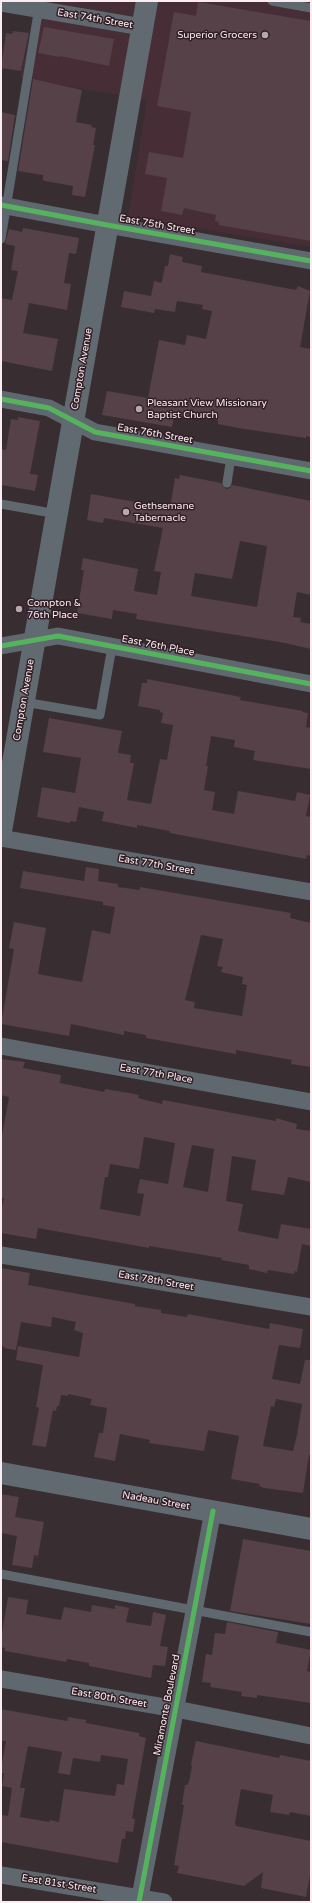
<!DOCTYPE html>
<html>
<head>
<meta charset="utf-8">
<style>
  body { margin:0 }
  #map { position:relative; width:312px; height:1903px; overflow:hidden; background:#382d30; font-family:"Varela Round",sans-serif }
  canvas { display:block }
  .frame { position:absolute; inset:0; border:2px solid #faecf0; pointer-events:none }
</style>
</head>
<body>
<div id="map">
<canvas width="312" height="1903"></canvas>
<div class="frame"></div>
</div>
<script>
const context = document.querySelector('canvas').getContext('2d');
context.lineJoin = 'round';
function fill(path, color) { context.fillStyle = color; context.fill(path, 'evenodd'); }
function strokePath(path, color, width, dash) { context.strokeStyle = color; context.lineWidth = width; context.lineCap = dash ? 'butt' : 'round'; context.setLineDash(dash || []); context.stroke(path); }
function write(font, color, halo, rows, align = 'center') {
  context.font = font + ' "Varela Round",sans-serif'; context.lineWidth = 3; context.setLineDash([]); context.textBaseline = 'middle'; context.strokeStyle = halo; context.fillStyle = color; for (const [text, x, y, turn = 0] of rows) {
    context.save(); context.translate(x, y); context.rotate((+turn || 0) * Math.PI / 180); context.textAlign = isNaN(turn) ? turn : align; if (halo) context.strokeText(text, 0, 0); context.fillText(text, 0, 0); context.restore();
  }
}
fill(new Path2D(`
  M38 1H311V247L128 217 147 100 20 78Z`), '#472d36');
fill(new Path2D(`
  M198 2 311 21V241L218 225 219 222 215 221 216 215 184 208 182 215 161 211 167 178 145 174 149 152 183 158 191 112 157 106 174 12 196 16Z
  M44 27 114 39 109 66 60 56 59 57 38 53Z
  M13 31 29 33 21 71 1 68 6 33 12 34Z
  M33 79 82 90 76 122 92 125 91 127 96 128 93 145H95L85 197 72 195 73 186 45 181 43 180V175L18 171Z
  M1 112 15 115 8 161 1 160Z
  M23 228 79 238 76 254 69 253 64 283 71 284 67 310 29 303 23 333 58 339 52 371 1 361V298L12 300 18 271 11 270 15 246 5 244 9 229 22 232Z
  M170 254 183 257 182 262 202 266 201 272 296 290 298 286 310 291 300 347 311 349V437L306 436V438L238 428 218 424V420L195 415 194 419 174 415 172 427 102 415 107 391 148 398 159 340 185 345 187 335 206 339 212 311 202 309 203 305 177 301 175 312 155 309 154 313 121 307 124 291 151 296 154 281 161 283 162 281 165 266H168Z
  M18 417 40 421 30 474 38 475 35 491 1 485V449L6 450 11 419 18 420Z
  M180 475 221 483 226 489 230 488 232 485 311 501V595L297 592 293 617 301 618 300 622 311 624V649L280 642 136 619 137 614 113 610 112 619 77 613 84 570H81L83 558 138 569 134 591 157 595 161 572 154 571 163 528 104 518 103 523 87 520 91 494 170 508 175 478 179 479ZM240 541 267 546 257 607 191 596 195 573 232 579Z
  M147 679 241 697 240 700 303 711 302 712 308 713 306 727 311 728V769L253 760 255 751 234 747 235 740 211 736 206 766H208L204 790 215 792 212 810 234 814 238 791 295 801 297 792 310 795 306 816 311 817V856L307 855 306 859 170 833V831L137 825V828L102 821 104 812 79 807 76 822 70 821V823L37 817 42 787 75 793 81 758 43 752 49 718 122 731 118 753 131 755 130 763H134L127 800 151 804 160 759 167 760 173 725 161 723 163 713 160 712V710L138 706 142 683H147Z
  M86 867 99 869 98 881 118 884V887L140 890V887L291 913 290 918 311 923V1067L291 1064 292 1060 236 1050V1054L146 1038V1035L124 1031V1035L71 1024 69 1036 1 1024 14 949 9 948 14 922 46 928 38 974 82 982 92 930 110 934 115 907 103 905V902L20 888 23 871 84 881ZM201 935 223 939 217 966 223 967 221 972 243 977 242 984 247 985 242 1016 194 1008 195 1002 185 1000Z
  M1 1059 25 1062 23 1068 61 1075 60 1083 104 1092 105 1089 129 1093 139 1095 138 1098 162 1104 163 1100 276 1121V1118L297 1124 296 1129 311 1131V1182L288 1177 284 1195 251 1190 256 1160 232 1156 226 1201 243 1204 238 1231 278 1239 281 1224 311 1229V1246L302 1244 297 1272 295 1271 294 1274 268 1270 267 1273 249 1269V1265L221 1260 222 1258 149 1246V1248L38 1228 36 1239 1 1233V1213L4 1198H1V1141L9 1097 1 1095ZM144 1137 175 1143 168 1184 140 1179 137 1193 144 1194 140 1216 100 1209 105 1177H108L110 1164 139 1169ZM192 1145 214 1149 208 1192 183 1187Z
  M1 1268 30 1273 28 1285 135 1304V1306L161 1310V1313L187 1317 188 1314 269 1329 270 1323 303 1329 300 1348 279 1345 272 1379 300 1384 305 1360H311V1455H309L303 1493 264 1488 259 1486 260 1484 231 1479 239 1436 208 1430 204 1451 149 1443 150 1440 120 1434 115 1461 94 1457 99 1433H103L107 1408 90 1405 92 1399 68 1394V1396L61 1395 59 1406H57L56 1411 53 1410 46 1447 32 1445 39 1408 36 1407 43 1365 16 1360 18 1346 79 1357 83 1333 74 1330 76 1322 52 1317 51 1327 21 1322 16 1350 4 1348 5 1347 1 1346ZM276 1399 302 1404 297 1435 293 1451 263 1446 271 1406 274 1407Z
  M1 1494 19 1497 15 1517 44 1522 38 1556 34 1555 32 1568 12 1565 17 1536 1 1533Z
  M243 1539 311 1551V1624L230 1611Z
  M8 1597 28 1600 26 1614 61 1620 64 1607 91 1612 92 1605 115 1609V1605L129 1608 126 1622 151 1626 153 1612 166 1615 160 1646 168 1647 165 1666 153 1665 151 1678 89 1666V1663L67 1659 66 1662 5 1651V1648L1 1647V1639Z
  M227 1622 278 1632 276 1643 311 1650 307 1671 311 1672V1703L257 1695V1698L241 1696 242 1692 210 1687 211 1683 202 1682 206 1654 212 1655 215 1633 225 1634Z
  M1 1709 67 1721 68 1717 86 1720V1723L139 1733V1736L146 1738 132 1818 135 1819 133 1832 126 1831 125 1839H122L118 1863 1 1842V1815L8 1816 12 1788 2 1786 4 1773H1V1769L6 1741H1ZM28 1746 62 1752 58 1773 70 1775 73 1758 100 1762 101 1755 128 1759 124 1785 117 1784 115 1796 64 1789 59 1822 50 1820 49 1822 20 1817 25 1788H20Z
  M196 1741 279 1758 280 1755 311 1761V1816L290 1812 289 1815 270 1812 273 1795 241 1789 235 1823 236 1826 311 1841V1870L306 1897 261 1888 263 1872 244 1886 177 1873 179 1866 174 1865 184 1805H182L185 1785H187L189 1782 192 1766 191 1764Z`), '#564149');
strokePath(new Path2D(`
  M272 1 311 8
  M1 239 40 1
  M227 483 231 457
  M1 504 57 514
  M24 702 100 715 112 647
  M1 1574 311 1632`), '#5e686e', 9);
strokePath(new Path2D(`
  M1 3 142 27
  M1 205 107 225 311 261
  M1 399 49 408 95 432 311 471
  M1 646 58 636 311 684
  M1 838 311 892
  M1 1046 311 1102
  M1 1255 311 1307
  M1 1679 176 1709 311 1736
  M1 1875 164 1902
  M139 1902 213 1511`), '#5e686e', 17);
strokePath(new Path2D(`
  M1 831 147 1
  M1 1473 311 1529`), '#616a71', 22);
strokePath(new Path2D(`
  M1 205 107 225 311 261
  M1 399 49 408 95 432 311 471
  M1 646 58 636 311 684
  M139 1902 213 1511`), '#56b35d', 5);
for (const [x, y, r, color] of [
  [265,35,4,"#b6a9ad"],
  [139,409,4,"#b6a9ad"],
  [126,512,4,"#b6a9ad"],
  [19,609,4,"#b6a9ad"]
]) { const dot = new Path2D(); dot.arc(x, y, r, 0, 2 * Math.PI); context.fillStyle = color; context.fill(dot); strokePath(dot, '#321e25', 1.5); }
write('10px', '#faecf0', '#321e25', [
  ["East 74th Street",95,19,10],
  ["East 75th Street",157,225,10],
  ["Compton Avenue",82,369,-80],
  ["East 76th Street",155,434,10],
  ["East 76th Place",158,646,11],
  ["Compton Avenue",24,700,-80],
  ["East 77th Street",156,865,10],
  ["East 77th Place",156,1074,10],
  ["East 78th Street",156,1281,10],
  ["Nadeau Street",156,1501,10],
  ["East 80th Street",109,1698,10],
  ["Miramonte Boulevard",167,1705,-79],
  ["East 81st Street",59,1884,9]
]);
write('10px', '#faecf0', '#321e25', [
  ["Superior Grocers",257,35,"right"],
  ["Pleasant View Missionary",147,403],
  ["Baptist Church",147,415],
  ["Gethsemane",134,506],
  ["Tabernacle",134,518],
  ["Compton &",27,603],
  ["76th Place",27,615]
], 'left');
</script>
</body>
</html>
